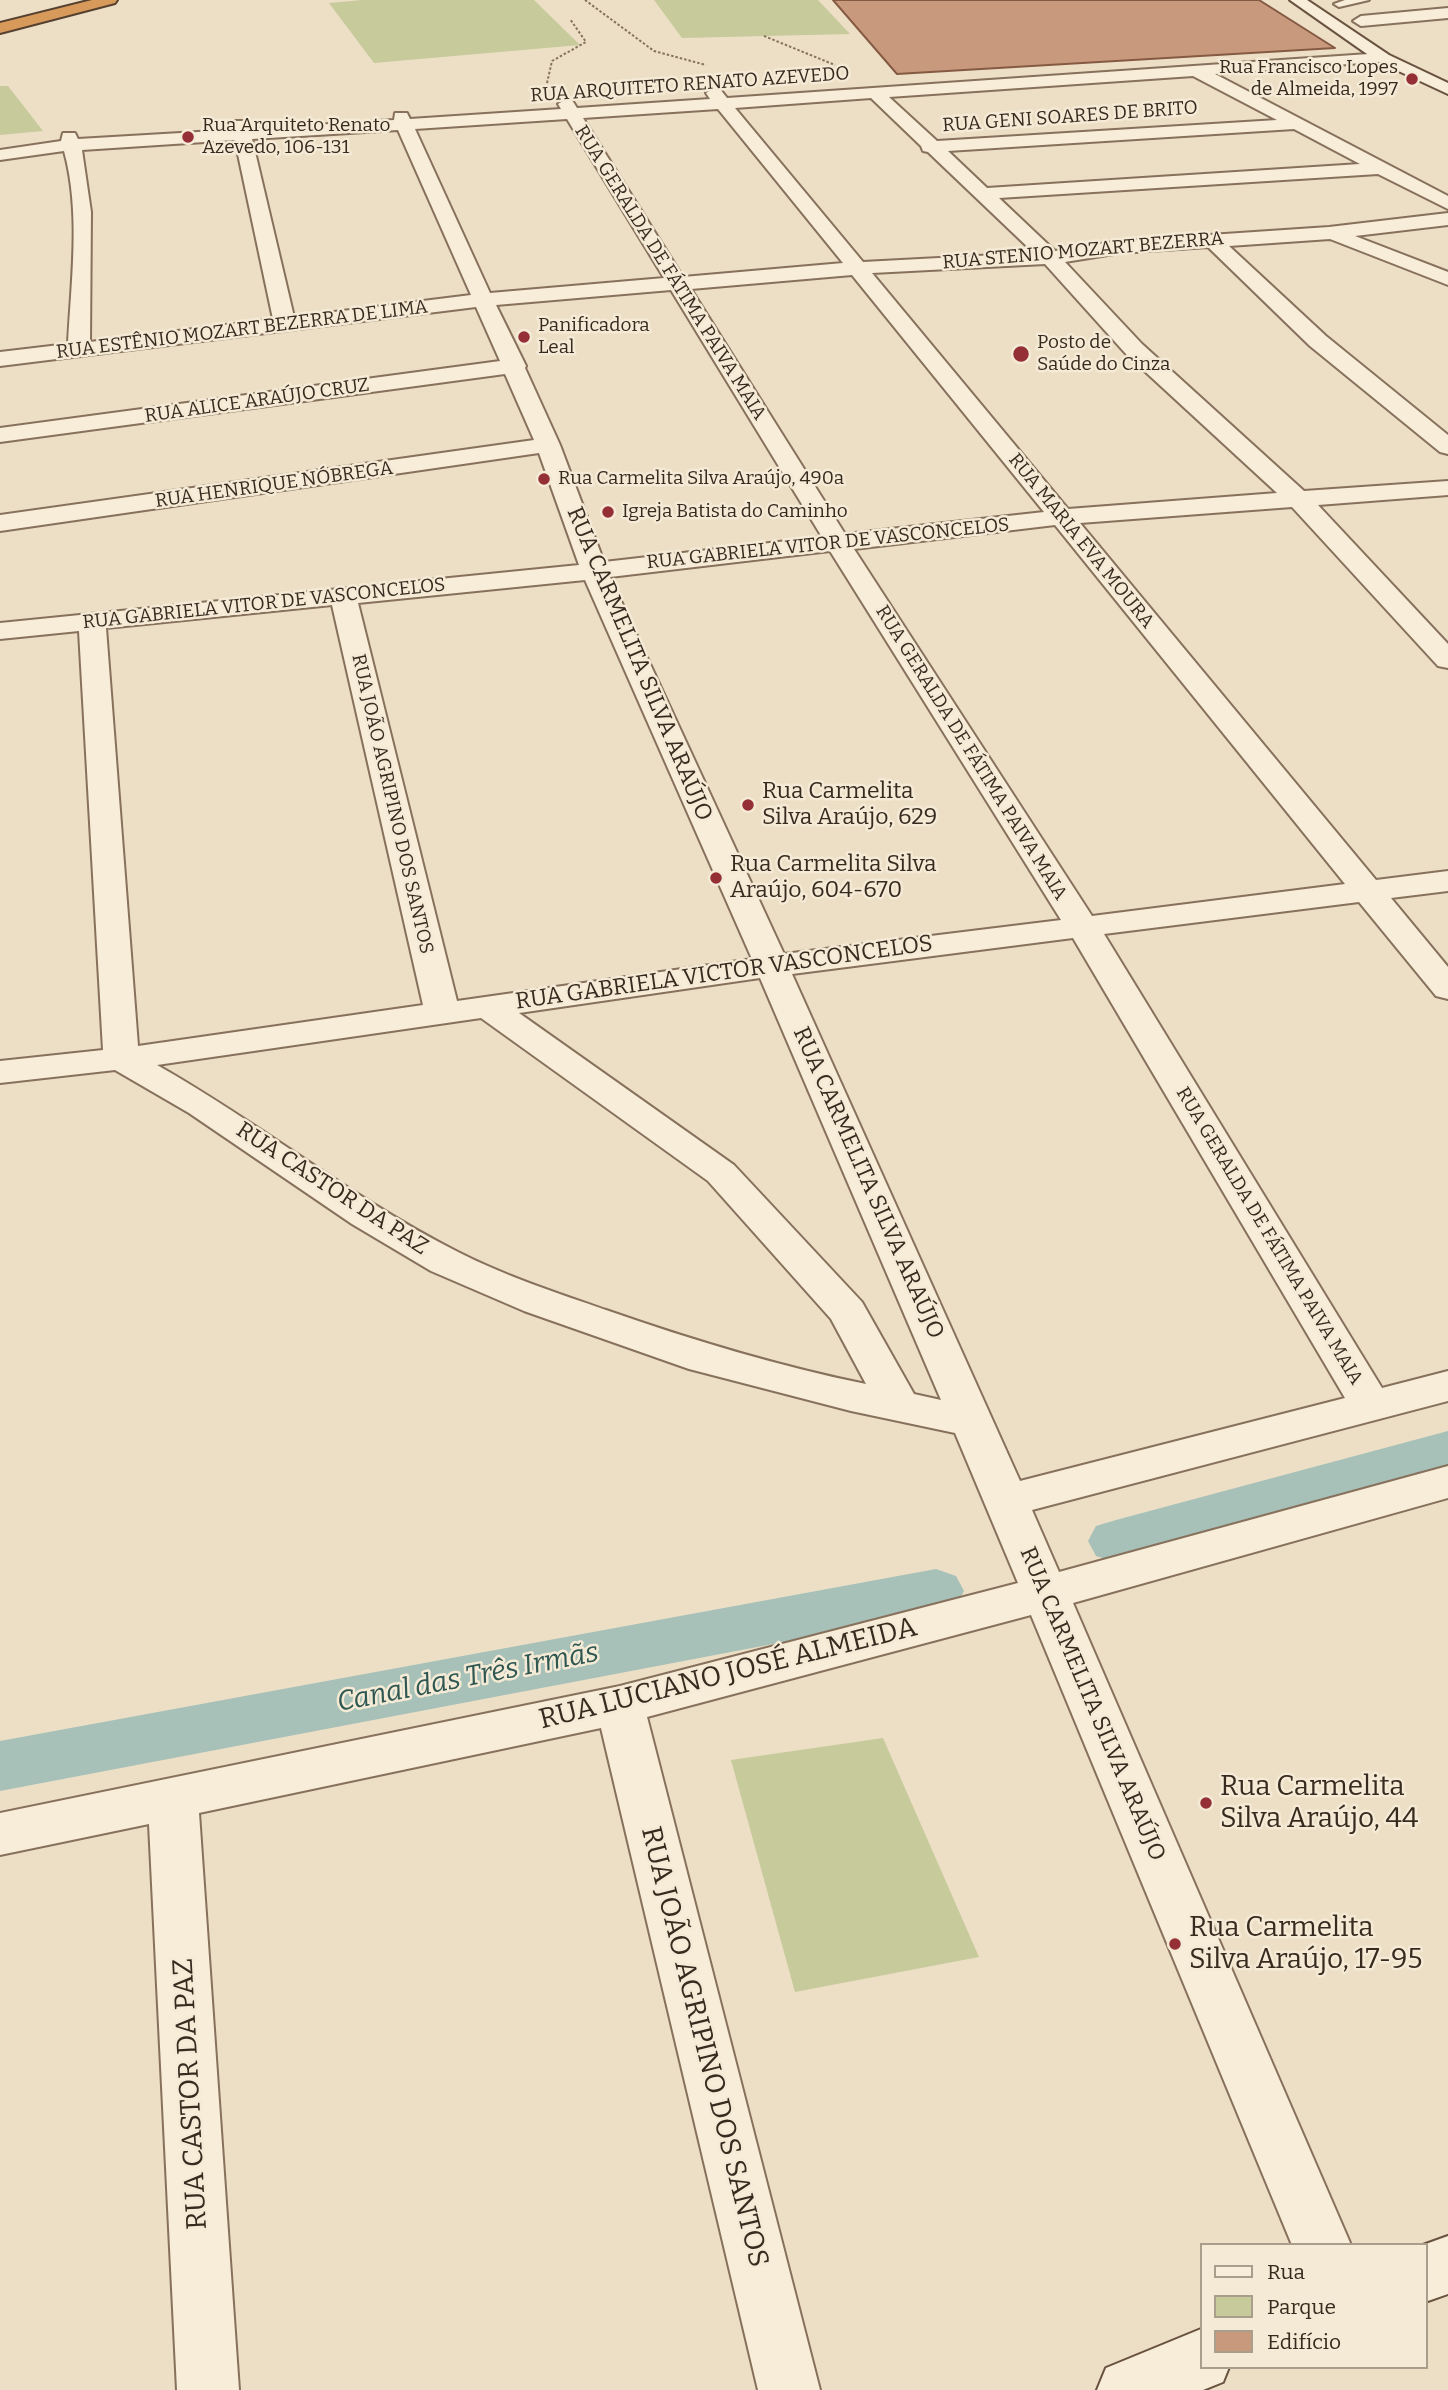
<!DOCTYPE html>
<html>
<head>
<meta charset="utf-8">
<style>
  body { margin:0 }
  #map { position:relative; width:1448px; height:2390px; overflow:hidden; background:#ecdfc6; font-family:Bitter,serif }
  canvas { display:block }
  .legend { position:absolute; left:1200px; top:2243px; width:228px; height:126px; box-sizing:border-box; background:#f4ead5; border:2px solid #a99d8c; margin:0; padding:9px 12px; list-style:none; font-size:21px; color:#382a1f }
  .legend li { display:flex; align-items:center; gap:14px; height:35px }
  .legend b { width:35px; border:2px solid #a99d8c }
</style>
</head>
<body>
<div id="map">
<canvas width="1448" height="2390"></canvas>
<ul class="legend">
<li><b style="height:9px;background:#f7edd9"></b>Rua</li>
<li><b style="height:19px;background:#c7ca9a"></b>Parque</li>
<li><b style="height:19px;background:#c9997d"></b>Edifício</li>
</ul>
</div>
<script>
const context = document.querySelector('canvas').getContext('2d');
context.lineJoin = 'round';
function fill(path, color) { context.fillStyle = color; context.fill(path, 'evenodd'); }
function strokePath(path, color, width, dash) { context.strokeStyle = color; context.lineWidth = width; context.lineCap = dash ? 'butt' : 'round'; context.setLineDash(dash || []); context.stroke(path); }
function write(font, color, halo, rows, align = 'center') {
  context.font = font + ' Bitter,serif'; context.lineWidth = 5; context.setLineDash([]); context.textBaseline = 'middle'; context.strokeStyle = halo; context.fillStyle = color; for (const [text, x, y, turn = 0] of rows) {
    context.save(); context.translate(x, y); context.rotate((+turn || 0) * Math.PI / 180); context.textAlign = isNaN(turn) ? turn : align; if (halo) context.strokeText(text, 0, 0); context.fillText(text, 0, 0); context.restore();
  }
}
fill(new Path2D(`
  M362 0H534L580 45 374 63 329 3Z
  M654 0H818L850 34 682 38Z
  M0 86H8L43 131 0 135Z
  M883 1738 979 1957 795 1992 731 1760Z`), '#c7ca9a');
fill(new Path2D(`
  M1448 1431V1469L1116 1562 1096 1556 1088 1541 1096 1526 1116 1520Z
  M936 1569 956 1576 964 1591 956 1606 936 1613 0 1791V1741Z`), '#a7c0b8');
const building = new Path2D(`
  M833 0H1259L1335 48 897 74Z`);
fill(building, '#c9997d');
strokePath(building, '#855a43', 2);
const lane = new Path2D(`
  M1369 0 1339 7 1334 4 1345 0Z`);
const street = new Path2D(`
  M1448 8V18L1361 26 1353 21 1361 16Z
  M1383 53 1391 58 1389 61 1215 74 1448 196V209L1378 174 999 198 1055 251 1120 241 1329 227 1448 213V225L1355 236 1448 272V285L1330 239 1229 246 1326 336 1448 435V454L1440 452 1310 346 1208 247 1120 253 1065 262 1142 344 1304 491 1448 481V495L1318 505 1448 644V668L1438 666 1292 507 1080 523 1376 880 1448 871V891L1391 898 1448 967V999L1436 996 1359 902 1104 934 1382 1388 1448 1371V1401L1032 1510 1059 1572 1448 1466V1498L1073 1603 1351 2245H1292L1031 1615 647 1717 820 2390H758L601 1728 199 1813 239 2390H177L149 1824 0 1855V1813L620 1686 1018 1583 955 1433 851 1411 689 1369 524 1311 431 1271 352 1224 189 1113 115 1070 0 1083V1061L103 1050 79 631 0 639V623L579 565 539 453 0 531V515L534 440 505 374 0 442V428L500 361 476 307 0 366V352L68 344C71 282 81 212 64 151L0 160V150L61 141 63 133H75L78 139 232 130 234 121H246L250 129 394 120 395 113H407L410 119 561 109 558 104 566 99 572 100 577 108 710 99 706 93 714 88 720 89 727 98ZM1193 76 1277 120 937 141 889 97ZM871 98 921 146 923 151 928 152 1034 253 863 262 735 108ZM718 109 843 263 683 277 583 118ZM567 119 664 278 490 293 415 129ZM1294 129 1360 164 987 188 948 151ZM398 130 471 295 294 317 252 139ZM235 140 273 319 90 342 91 212 82 150ZM1045 264 1126 354 1277 493 1068 509 872 273ZM852 275 1044 512 845 534 691 289ZM671 290 822 537 604 562 560 445 525 368 526 366 496 305ZM1055 525 1345 884 1092 916 854 549ZM830 551 1061 920 784 954 610 577ZM585 580 752 959 457 1001 358 603ZM332 605 423 1005 138 1046 106 628ZM1073 938 1345 1398 1020 1481 792 974ZM760 978 941 1400 914 1394 862 1302 734 1165 519 1013ZM481 1018 708 1181 831 1319 866 1384C777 1366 692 1340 606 1310 557 1293 505 1276 458 1252 353 1199 260 1123 157 1065Z`);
const secondary = new Path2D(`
  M1290 0H1307L1389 55 1448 83V94L1377 61Z
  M1448 2236V2294L1425 2302V2245H1423Z
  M1201 2329V2367H1229L1223 2382 1203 2390H1097L1106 2368Z`);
const highway = new Path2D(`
  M92 0H117L115 3 0 33V23Z`);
strokePath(lane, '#87715c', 4);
strokePath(street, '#87715c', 4);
strokePath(secondary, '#69523f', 4);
strokePath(highway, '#554030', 4);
strokePath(new Path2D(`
  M585 0 654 51 706 65
  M764 36 835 65
  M547 83 552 61 586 42 570 19`), '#87715c', 2, [2.5, 2]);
fill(lane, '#f7edd9');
fill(street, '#f7edd9');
fill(secondary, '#f7edd9');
fill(highway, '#d89a5b');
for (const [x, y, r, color] of [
  [1412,79,7,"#932f35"],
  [188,137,7,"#932f35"],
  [524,337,7,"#932f35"],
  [1021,354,9,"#932f35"],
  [544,479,7,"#932f35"],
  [608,512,7,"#932f35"],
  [748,805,7,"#932f35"],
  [716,878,7,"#932f35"],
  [1206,1803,7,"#932f35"],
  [1175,1944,7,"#932f35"]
]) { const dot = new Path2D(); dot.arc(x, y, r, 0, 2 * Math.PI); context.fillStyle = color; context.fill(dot); strokePath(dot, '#f4ead5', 2.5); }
write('19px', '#382a1f', '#f4ead5', [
  ["Rua Francisco Lopes",1398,68,"right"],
  ["de Almeida, 1997",1398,90,"right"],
  ["Rua Arquiteto Renato",202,126],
  ["Azevedo, 106-131",202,148],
  ["Panificadora",538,326],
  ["Leal",538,348],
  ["Posto de",1037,343],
  ["Saúde do Cinza",1037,365],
  ["Rua Carmelita Silva Araújo, 490a",558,479],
  ["Igreja Batista do Caminho",622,512]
], 'left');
write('19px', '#382a1f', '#f4ead5', [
  ["RUA ARQUITETO RENATO AZEVEDO",690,85,-4],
  ["RUA GENI SOARES DE BRITO",1070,117,-4],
  ["RUA STENIO MOZART BEZERRA",1083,251,-5],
  ["RUA GERALDA DE FÁTIMA PAIVA MAIA",670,273,58],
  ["RUA ESTÊNIO MOZART BEZERRA DE LIMA",242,330,-7],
  ["RUA ALICE ARAÚJO CRUZ",257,401,-8],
  ["RUA HENRIQUE NÓBREGA",274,485,-8],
  ["RUA MARIA EVA MOURA",1081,541,51],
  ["RUA GABRIELA VITOR DE VASCONCELOS",828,544,-6],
  ["RUA GABRIELA VITOR DE VASCONCELOS",264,604,-6],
  ["RUA GERALDA DE FÁTIMA PAIVA MAIA",971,753,58],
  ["RUA JOÃO AGRIPINO DOS SANTOS",392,804,77],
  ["RUA GERALDA DE FÁTIMA PAIVA MAIA",1269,1236,59]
]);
write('23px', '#382a1f', '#f4ead5', [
  ["RUA CARMELITA SILVA ARAÚJO",639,664,67],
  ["RUA GABRIELA VICTOR VASCONCELOS",724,973,-8],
  ["RUA CARMELITA SILVA ARAÚJO",868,1183,66],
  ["RUA CASTOR DA PAZ",332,1189,33],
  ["RUA CARMELITA SILVA ARAÚJO",1092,1704,67]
]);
write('23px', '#382a1f', '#f4ead5', [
  ["Rua Carmelita",762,792],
  ["Silva Araújo, 629",762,818],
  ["Rua Carmelita Silva",730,865],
  ["Araújo, 604-670",730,891]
], 'left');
write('28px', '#382a1f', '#f4ead5', [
  ["RUA LUCIANO JOSÉ ALMEIDA",728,1674,-14],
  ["RUA JOÃO AGRIPINO DOS SANTOS",704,2047,76],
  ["RUA CASTOR DA PAZ",191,2094,-93]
]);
write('italic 28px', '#2f5752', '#f4ead5', [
  ["Canal das Três Irmãs",468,1678,-11]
]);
write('28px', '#382a1f', '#f4ead5', [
  ["Rua Carmelita",1220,1787],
  ["Silva Araújo, 44",1220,1819],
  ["Rua Carmelita",1189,1928],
  ["Silva Araújo, 17-95",1189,1960]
], 'left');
</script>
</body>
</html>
